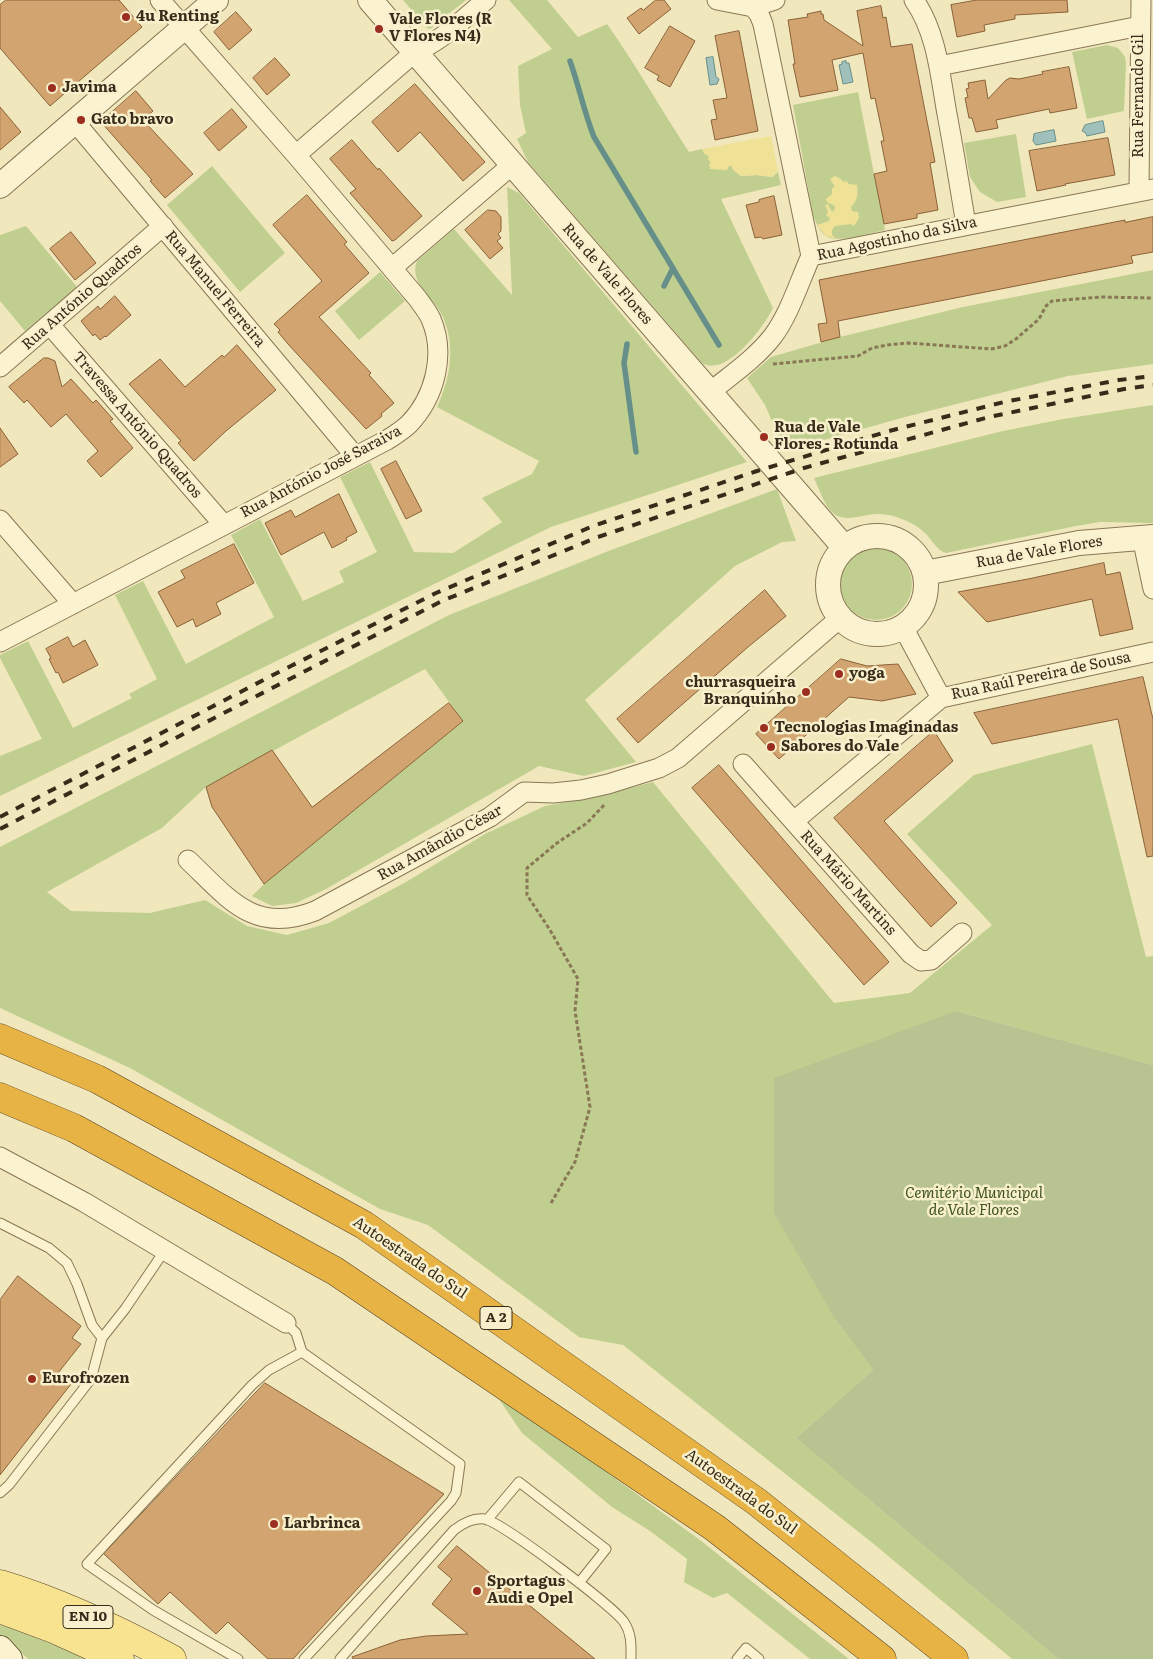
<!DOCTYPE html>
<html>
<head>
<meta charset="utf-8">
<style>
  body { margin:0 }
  canvas { display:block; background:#f1e7bc }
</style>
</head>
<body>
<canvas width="1153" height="1659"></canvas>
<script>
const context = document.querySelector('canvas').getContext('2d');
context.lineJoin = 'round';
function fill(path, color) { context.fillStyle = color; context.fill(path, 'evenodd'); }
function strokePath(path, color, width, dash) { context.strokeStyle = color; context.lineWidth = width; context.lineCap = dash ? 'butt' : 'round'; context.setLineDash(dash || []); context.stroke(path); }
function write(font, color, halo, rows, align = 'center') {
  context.font = font + ' Literata,serif'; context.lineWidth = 5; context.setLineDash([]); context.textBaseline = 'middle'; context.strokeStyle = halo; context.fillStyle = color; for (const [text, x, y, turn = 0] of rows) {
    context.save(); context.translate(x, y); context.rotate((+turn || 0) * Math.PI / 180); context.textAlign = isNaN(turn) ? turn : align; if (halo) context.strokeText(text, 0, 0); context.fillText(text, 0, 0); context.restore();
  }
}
fill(new Path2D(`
  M403 0H466L430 29 427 28Z
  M509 0H547L578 37 607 24C636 65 661 109 689 152L702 149 705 154 728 167 731 165 741 176 757 175 772 177 778 172 781 185 721 199 773 308C764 327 726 378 702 363L528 162 517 139 526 133 520 105 518 66 552 49Z
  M1107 45 1118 48 1125 57 1126 63 1124 111 1087 119 1072 52Z
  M858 92 885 230C871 233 837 244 826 236 819 231 816 222 813 215L793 105Z
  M1016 134 1026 197 997 202 980 192 970 177 964 143Z
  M212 166 285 253 240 292 167 205Z
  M507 187 519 193 747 462 551 527 0 796V756L42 739 0 658V655L28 641 73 728 132 698 129 694 157 679 115 595 143 581 186 664 274 617 231 535 260 519 303 601 344 582 339 571 377 552 340 477 370 462 414 552 453 553 502 522 482 498 532 474 539 461 437 407C450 379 456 347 443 317 435 299 408 283 417 261L454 229 512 295Z
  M26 226 77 287 25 331 0 301V235Z
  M1153 270V364L1068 376 905 417 785 451 765 405 747 378 771 357 840 337 963 307Z
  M380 272 405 301 359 340 335 311Z
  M1153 405V523L1100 522 1076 526 946 553C937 550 933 542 927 535 920 528 913 523 904 520 896 516 887 514 878 514 862 514 842 525 830 510 823 502 819 488 814 478L1003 431 1063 419Z
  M777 489 796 541 782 542 735 566 585 700 636 762 584 776 539 766 326 889 296 903 272 906 252 896 264 884 463 721 425 669 206 787 162 828 47 892 71 911 150 913 205 900 247 926 287 935 329 923 406 882 485 834 545 806 595 797 653 782 834 1003 910 993 992 925 907 834 974 775 1092 744 1146 957 1153 956V1065L956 1011 835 1319 873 1370 796 1438 1058 1659H1012L875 1545 623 1345 579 1337 428 1225 380 1209 130 1068 0 1008V847L449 615 611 550Z
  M840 584a36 36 0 1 1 72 0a36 36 0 1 1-72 0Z
  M492 1389 700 1540 849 1659H810L727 1593 713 1598 684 1582 687 1559 650 1531 612 1507 522 1433Z
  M0 1625 5 1626 90 1659H28L15 1646 0 1640Z`), '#c0cf90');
fill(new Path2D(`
  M771 136 778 172 772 177 757 175 741 176 733 170 731 165 728 167 727 170 710 169 709 164 711 163 708 159 709 156 705 154 702 149Z
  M835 176 841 179 843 182 846 181 849 184 857 185C858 194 858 200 851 207L852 211 858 212 859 218 854 226 851 224 835 226 832 230V235L837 239 826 236 817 225 829 221 830 218 826 215 828 212 825 205 828 204 832 212 835 209V206L827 202 826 199 832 194V188L835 187 830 179Z`), '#efe297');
fill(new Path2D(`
  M956 1011 1153 1065V1659H1058L796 1438 873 1370 835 1319 774 1213V1078Z`), '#b7c390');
const water = new Path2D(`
  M713 57 716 77 719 79 717 84 710 85 706 58Z
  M846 61V63H849L853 82 843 84 839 65 842 64V62Z
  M1103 121 1105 132 1087 136 1086 133 1082 131 1085 125Z
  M1054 130 1056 141 1036 145 1033 141 1034 134Z`);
fill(water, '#a0c1bb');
strokePath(water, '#678f8a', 1);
strokePath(new Path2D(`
  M570 61C579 86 584 112 594 137L719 345
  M664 286 673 268
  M627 344 624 363 636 452`), '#678f8a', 5.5);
const building = new Path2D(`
  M6 0H119L142 27 50 106 0 48V5Z
  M656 0H664L671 9 639 34 627 18 641 8 643 10Z
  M977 0H1067L1068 12 1015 15V19L984 25 985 31 957 37 951 5Z
  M881 6 883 18 886 17 891 47 912 44 935 162 930 163 938 210 917 214V218L884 224 874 174 887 171 881 141H884L875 98 871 99 863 53 832 60 838 90 800 97 793 64H795L788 20 808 17 807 14 821 11V14H823L824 20 863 46 857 11Z
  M236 12 252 30 229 50 214 32Z
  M670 26 695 41 670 87 657 80 659 76 645 68Z
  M739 31 758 131 715 140 711 120 717 119 713 100 727 98 715 36Z
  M275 58 290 75 267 95 253 78Z
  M1069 67 1077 108 1050 113 1049 109 996 120 998 128 976 132 972 118H969L965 98 968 97 966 89 969 88 968 83 985 80 988 99 1006 80 1010 78 1019 79 1043 74 1042 72Z
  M415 84 485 162 463 181 420 132 398 152 372 122Z
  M136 91 153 111 143 120 193 174 165 198 150 181 152 180 101 122Z
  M0 107 21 132 0 150Z
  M232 109 247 127 219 151 204 133Z
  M1108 138 1115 175 1065 184 1066 185 1037 191 1029 151Z
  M352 140 378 170 379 168 422 216 395 240 392 241 350 193 356 189 330 159Z
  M307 195 347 242 344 244 369 273 319 317 371 373 369 375 394 403 381 414 382 416 366 429 288 344 278 332 280 330 274 324 322 281 273 225Z
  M774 196 782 235 763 239 761 237 755 238 746 205 759 202V200Z
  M488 210 496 211 501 217V231L498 234 501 238 497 241 503 248 490 259 465 230Z
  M1153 217V252L1131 256 1133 263 838 321 840 337 821 342 818 324 827 323 819 280 1125 220V222Z
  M71 232 96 263 75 280 50 249Z
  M115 296 131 315 106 337 105 336 100 340 95 334 93 336 81 321 98 306 100 309Z
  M237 345 276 390 226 431 194 461 178 443 181 441 129 384 160 359 185 387 222 355 224 357Z
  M44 358H48L55 361 62 387 71 379 93 403 96 400 113 419 110 421 133 448 101 477 87 461 98 451 66 414 51 427 27 400 24 403 9 387Z
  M0 428 18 454 0 467Z
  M396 461 422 511 406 519 381 469Z
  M339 494 357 532 346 538 347 540 332 548 324 532 281 555 265 523 291 510 295 517Z
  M234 544 254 583 216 603 221 614 196 627 193 619 177 627 158 592 185 578 181 571Z
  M1104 563 1106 575 1120 572 1133 629 1100 636 1092 599 987 622 958 592 1028 579Z
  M765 590 786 616 748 647 638 743 617 719Z
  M68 637 73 647 85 640 98 665 63 683 58 672 56 673 49 659 51 658 46 649Z
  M841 659 867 666 898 664 916 694 882 701 849 697 779 759 756 734Z
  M1143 677 1153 719V856L1147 857 1118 719 992 744 974 713Z
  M449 703 463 721 264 884 212 807 206 787 272 750 312 807Z
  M934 731 953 761 884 821 957 903 931 927 834 818Z
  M719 765 889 962 864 985 692 788Z
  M18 1276 81 1326 72 1338 81 1344 58 1373 71 1384 0 1475V1300Z
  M265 1383 444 1494 293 1659H268L228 1622 216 1634 170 1592 158 1604 104 1554Z
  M457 1546 595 1659H353L352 1657 400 1640 426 1636 468 1634 432 1604 452 1579 438 1567Z`);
fill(building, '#d2a46f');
strokePath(building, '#8a6239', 1);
const service = new Path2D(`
  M0 1223 49 1248 67 1263 77 1284 92 1325 102 1338
  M286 1323 296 1333 302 1352
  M0 1493 9 1485 91 1379 102 1338 125 1309 165 1250
  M487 1520 519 1482 606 1549 579 1583
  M238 1659 153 1610 87 1564 252 1385 269 1370 302 1352 460 1464 456 1493 451 1501 304 1659
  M340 1659 454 1530C463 1523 473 1517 485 1519 503 1523 613 1606 624 1622 632 1634 631 1645 631 1659
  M737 1659 746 1648 759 1659`);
const minor = new Path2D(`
  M717 0 753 7
  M775 0 753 7 759 14 763 24 811 256
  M914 0C937 33 940 75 947 114 954 151 960 188 966 225
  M939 66 1140 26
  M75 122 355 456
  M296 155 415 52C442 41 463 19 486 0
  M1139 191 1141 0
  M392 268 512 165
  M50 325 223 524
  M0 367 163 226
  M710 392C731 375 756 358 773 336 790 313 799 282 811 256L1153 189
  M0 520 73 604
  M1142 537 1153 589
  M903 627 941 698
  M0 642 387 440C395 435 403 430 409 424 435 397 446 354 431 319 428 312 422 305 418 299L296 155 160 0
  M743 764 911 954 921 961 931 960 962 933
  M794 821 941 698 1153 652
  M188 860C229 899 254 935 315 911L490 817 524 792 553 793 581 790 608 784 659 768 678 758 840 618
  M0 1157 84 1202 286 1323`);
const tertiary = new Path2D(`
  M370 0 844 547
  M0 186 216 0
  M828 585a49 49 0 1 1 98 0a49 49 0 1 1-98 0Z
  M925 573 1079 543 1153 537`);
const secondary = new Path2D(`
  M0 1649 9 1659`);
const primary = new Path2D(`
  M0 1584C60 1602 117 1629 172 1659
  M0 1609 56 1630 120 1659`);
const motorway = new Path2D(`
  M0 1038 97 1079 364 1225 757 1502 954 1659
  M0 1097 74 1128 335 1271 715 1528 882 1659`);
strokePath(service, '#897755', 11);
strokePath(minor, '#897755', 21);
strokePath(tertiary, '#897755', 26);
strokePath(secondary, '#6b5738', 28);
strokePath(primary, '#56442a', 29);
strokePath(motorway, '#56442a', 29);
strokePath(new Path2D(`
  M773 364 858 356 872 348 887 345 908 343 991 349 1005 346 1016 339 1039 319 1046 306 1052 301 1101 297 1153 298
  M551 1203 575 1162 590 1107 575 1011 578 979 550 930 527 895V868L557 843 587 823 605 804`), '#897755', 3, [4, 2.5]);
strokePath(service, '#fbf3d0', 9);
strokePath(minor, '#fbf3d0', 19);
strokePath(tertiary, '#fbf3d0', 24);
strokePath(secondary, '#fbf3d0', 26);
strokePath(primary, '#f8e390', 28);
strokePath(motorway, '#e7b345', 28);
strokePath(new Path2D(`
  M0 817 275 674 436 593 593 526 757 471 889 431 1004 402 1119 380 1153 376
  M0 829 278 685 442 601 598 537 804 468 989 417 1124 389 1153 385`), '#372c1a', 4, [9, 9]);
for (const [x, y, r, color] of [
  [126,17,5,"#9c2e21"],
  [379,29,5,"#9c2e21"],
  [52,88,5,"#9c2e21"],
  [81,120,5,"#9c2e21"],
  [764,437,5,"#9c2e21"],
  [839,674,5,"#9c2e21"],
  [806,692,5,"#9c2e21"],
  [764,728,5,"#9c2e21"],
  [771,747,5,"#9c2e21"],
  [32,1379,5,"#9c2e21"],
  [274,1524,5,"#9c2e21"],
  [477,1591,5,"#9c2e21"]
]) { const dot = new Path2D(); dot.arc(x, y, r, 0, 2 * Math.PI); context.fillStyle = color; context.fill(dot); strokePath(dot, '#f8f0cc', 2); }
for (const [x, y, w] of [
  [496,1318,32],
  [88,1617,50]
]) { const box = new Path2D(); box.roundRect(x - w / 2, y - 11.5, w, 23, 4); context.fillStyle = '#f8f0cc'; context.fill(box); strokePath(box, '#372c1a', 1); }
write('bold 14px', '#372c1a', null, [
  ["A 2",496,1318],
  ["EN 10",88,1617]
]);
write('bold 15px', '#372c1a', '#f8f0cc', [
  ["4u Renting",136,17],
  ["Vale Flores (R",389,20],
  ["V Flores N4)",389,37],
  ["Javima",62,88],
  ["Gato bravo",91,120],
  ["Rua de Vale",774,428],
  ["Flores - Rotunda",774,445],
  ["yoga",849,674],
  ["churrasqueira",796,683,"right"],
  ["Branquinho",796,700,"right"],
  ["Tecnologias Imaginadas",774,728],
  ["Sabores do Vale",781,747],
  ["Eurofrozen",42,1379],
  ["Larbrinca",284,1524],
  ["Sportagus",487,1582],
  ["Audi e Opel",487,1599]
], 'left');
write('15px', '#372c1a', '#f8f0cc', [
  ["Rua Fernando Gil",1139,96,-90],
  ["Rua Agostinho da Silva",897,239,-12],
  ["Rua de Vale Flores",607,274,49],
  ["Rua Manuel Ferreira",215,289,50],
  ["Rua António Quadros",82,297,-41],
  ["Travessa António Quadros",137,425,49],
  ["Rua António José Saraiva",321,472,-28],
  ["Rua de Vale Flores",1039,552,-10],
  ["Rua Raúl Pereira de Sousa",1041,676,-12],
  ["Rua Amândio César",440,843,-29],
  ["Rua Mário Martins",848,883,48],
  ["Autoestrada do Sul",410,1258,34],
  ["Autoestrada do Sul",741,1492,36]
]);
write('italic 15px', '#415520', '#f8f0cc', [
  ["Cemitério Municipal",974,1194],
  ["de Vale Flores",974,1211]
]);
</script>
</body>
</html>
